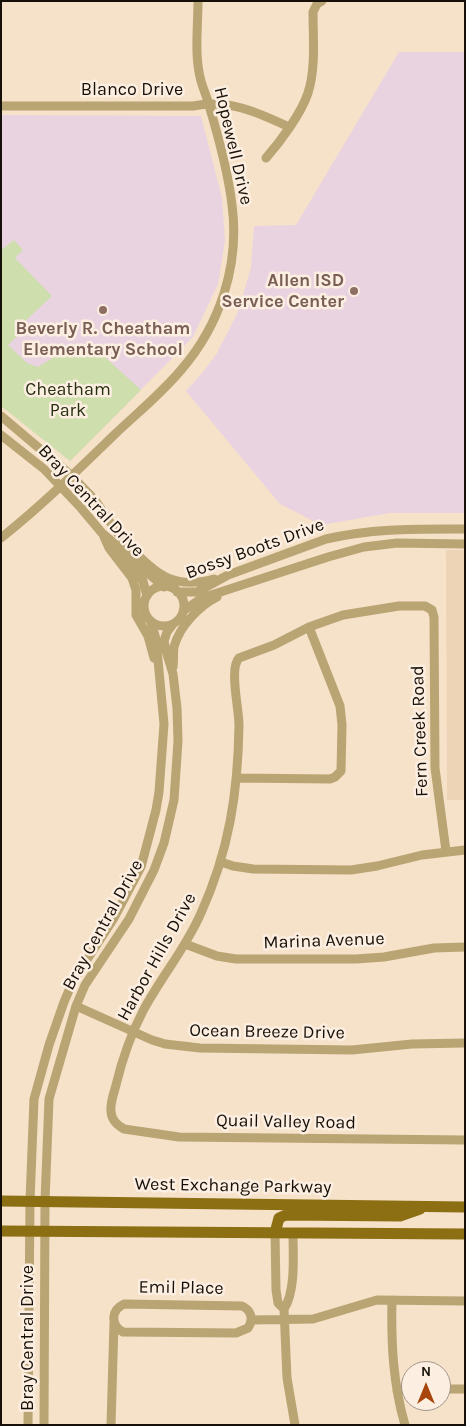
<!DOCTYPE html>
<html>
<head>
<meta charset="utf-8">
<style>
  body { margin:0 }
  #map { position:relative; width:466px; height:1426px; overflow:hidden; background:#f6e1c9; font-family:Karla,sans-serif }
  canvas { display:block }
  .frame { position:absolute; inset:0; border:2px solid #171008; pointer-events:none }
  .north { position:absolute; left:401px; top:1361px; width:50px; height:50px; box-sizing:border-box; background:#fcefe1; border:1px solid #a0968a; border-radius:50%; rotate:0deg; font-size:14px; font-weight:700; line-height:20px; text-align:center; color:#171008 }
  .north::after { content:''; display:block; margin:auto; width:18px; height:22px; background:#a8450d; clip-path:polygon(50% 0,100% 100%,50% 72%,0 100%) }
</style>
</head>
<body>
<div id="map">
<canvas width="466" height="1426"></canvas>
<div class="frame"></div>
<div class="north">N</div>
</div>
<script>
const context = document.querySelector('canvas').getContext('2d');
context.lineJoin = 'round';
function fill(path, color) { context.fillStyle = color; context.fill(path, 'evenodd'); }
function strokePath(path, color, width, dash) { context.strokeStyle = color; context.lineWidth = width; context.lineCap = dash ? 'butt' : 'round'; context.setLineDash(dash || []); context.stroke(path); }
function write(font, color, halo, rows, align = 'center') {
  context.font = font + ' Karla,sans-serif'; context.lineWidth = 5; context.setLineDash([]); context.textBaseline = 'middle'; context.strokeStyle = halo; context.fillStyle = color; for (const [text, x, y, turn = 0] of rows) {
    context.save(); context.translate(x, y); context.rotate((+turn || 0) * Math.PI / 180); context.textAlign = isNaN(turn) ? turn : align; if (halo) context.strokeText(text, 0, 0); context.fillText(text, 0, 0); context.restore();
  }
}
fill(new Path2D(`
  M446 550H465V800H447Z`), '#eed4b7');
fill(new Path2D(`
  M399 52H465V513H390L321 525 280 504 186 391 203 372 217 353 237 314 251 268 254 226 296 225Z
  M1 115 201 116 222 198 225 241 218 284 193 337 70 461 1 405Z`), '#ead3e0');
fill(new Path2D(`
  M14 240 23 250 15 258 52 296 23 323 27 327 8 345 27 363 38 367 62 352 96 349 141 390 70 461 1 406V250Z`), '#cedead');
strokePath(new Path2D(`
  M1 106H193C229 99 257 112 289 127
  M266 158C280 142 301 114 308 93 316 68 313 38 313 12L317 4 322 1
  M1 416 72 476 95 500 140 566 164 587
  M1 435 44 469 81 508 102 533 116 545 143 581 147 596
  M104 537 109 548 132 578 136 590V615L148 636 154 658
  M1 538C41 506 77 471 113 436 136 414 161 394 181 370 220 325 240 265 232 205 228 171 218 135 208 102 206 95 203 88 201 81 194 56 198 27 198 1
  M133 550C159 577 176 589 214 579
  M144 606a20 20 0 1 1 40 0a20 20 0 1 1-40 0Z
  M177 592H197L228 575 326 539C373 528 417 529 465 529
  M183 611 202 598 328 557 364 547 397 543 465 544
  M173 667C174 660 173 653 174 647 179 627 199 606 217 597
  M237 778 330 779 335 777 341 771 342 725 340 706 309 627
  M446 851 435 768 434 617 432 610 425 606H399L343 615 309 627 274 645 239 658C229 668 239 709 239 725 238 793 229 851 201 913 186 948 161 977 143 1011 131 1034 122 1060 116 1085 114 1093 110 1103 111 1111 111 1120 117 1125 124 1129L179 1137 465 1140
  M221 862 233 866 253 869 351 870 377 866 422 855 465 850
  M185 944 217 956 236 959H356L384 957 434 948 465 947
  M76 1006 152 1040 165 1044 200 1048 352 1050 412 1044 465 1043
  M275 1233 276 1290 278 1303 284 1309 287 1378 295 1425
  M392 1300C391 1343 393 1384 405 1425
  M124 1304 242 1306C251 1310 254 1319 248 1328L236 1333 123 1332C110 1325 111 1310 124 1304Z
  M284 1309C296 1291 293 1255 293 1233
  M251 1320 313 1319 377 1300 465 1301
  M441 1389H465
  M397 1391 411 1389
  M28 1425 30 1201 34 1099 49 1045 64 1002 73 981 114 918 141 867 156 810 159 792 164 724 156 639 151 622
  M44 1425 45 1201 49 1099 76 1006 85 985 129 919 154 870 164 843 174 800 178 741 177 708 173 674 166 651 164 641 167 632 173 624
  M111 1425 114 1323`), '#b9a473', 9);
strokePath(new Path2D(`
  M1 1201 465 1207
  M1 1231 465 1234
  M275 1233 279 1218 286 1215 400 1216 420 1209`), '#8c6e13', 11);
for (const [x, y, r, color] of [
  [354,291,5,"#8d6e63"],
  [103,310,5,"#8d6e63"]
]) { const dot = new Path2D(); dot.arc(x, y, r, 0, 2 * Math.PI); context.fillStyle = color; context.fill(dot); strokePath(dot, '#fcefe1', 2); }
write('18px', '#171008', '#fcefe1', [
  ["Blanco Drive",132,90],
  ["Hopewell Drive",233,146,77],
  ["Bray Central Drive",91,501,47],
  ["Bossy Boots Drive",255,549,-20],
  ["Fern Creek Road",420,731,-92],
  ["Bray Central Drive",103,925,-61],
  ["Marina Avenue",324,941,-2],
  ["Harbor Hills Drive",157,957,-61],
  ["Ocean Breeze Drive",267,1032,1],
  ["Quail Valley Road",286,1122,1],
  ["West Exchange Parkway",233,1186,1],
  ["Emil Place",181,1288,1],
  ["Bray Central Drive",28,1338,-90]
]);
write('bold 18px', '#785e54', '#fcefe1', [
  ["Allen ISD",344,281],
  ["Service Center",344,302],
  ["Beverly R. Cheatham",103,329,"center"],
  ["Elementary School",103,350,"center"]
], 'right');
write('18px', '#273011', '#fcefe1', [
  ["Cheatham",68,390],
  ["Park",68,411]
]);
</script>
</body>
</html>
